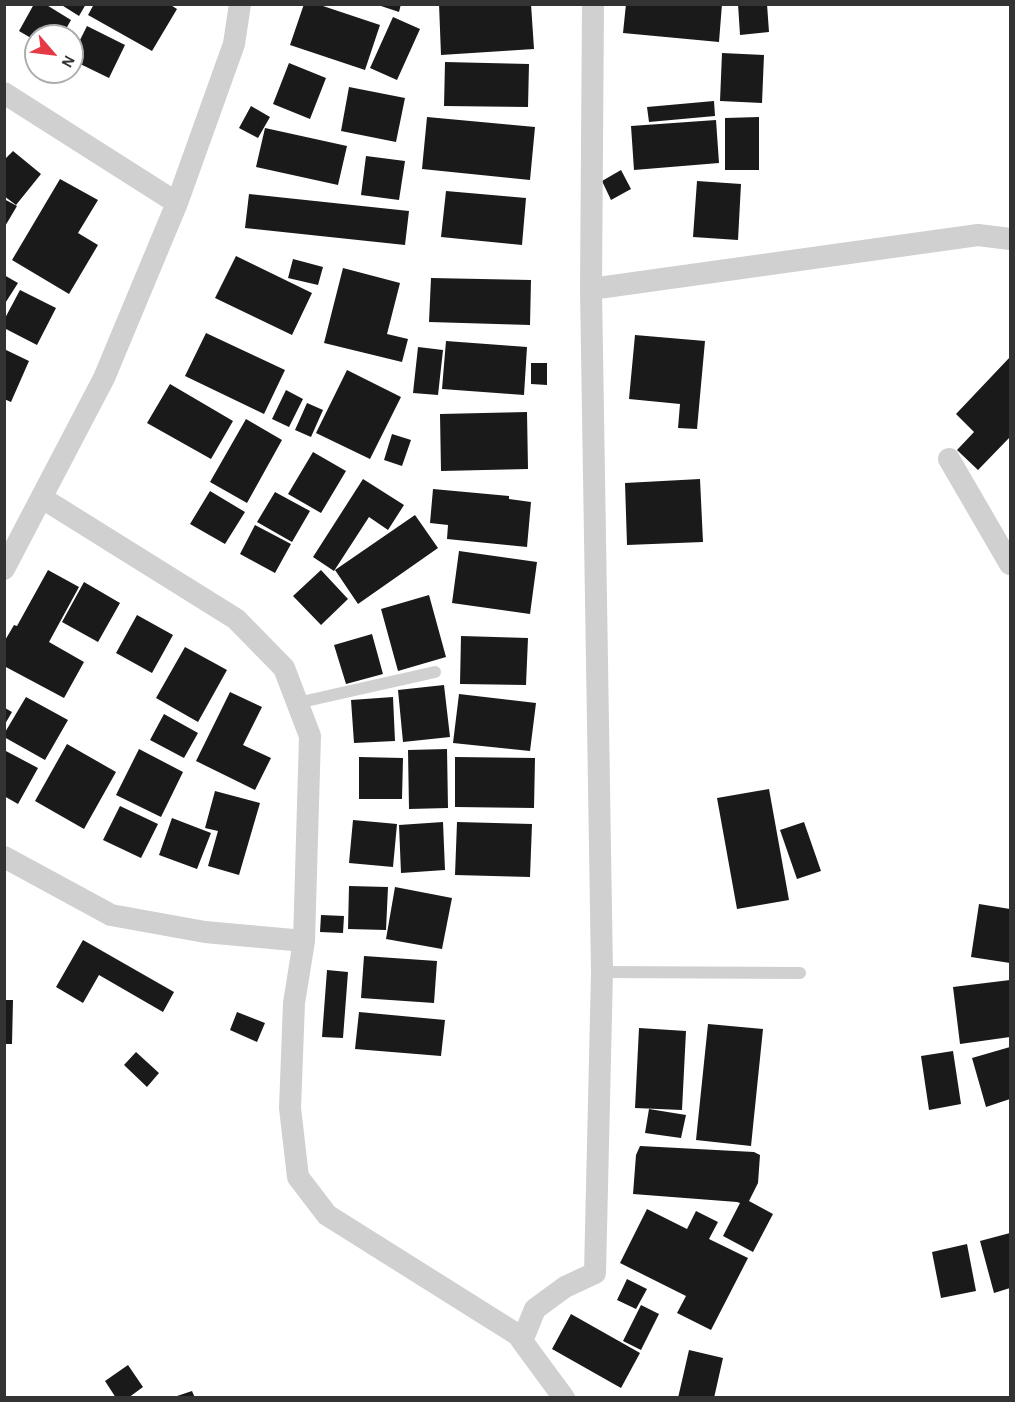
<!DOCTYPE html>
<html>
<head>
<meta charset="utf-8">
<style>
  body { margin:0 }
  #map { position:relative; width:1015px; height:1402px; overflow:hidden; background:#fff; font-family:"Alegreya Sans",sans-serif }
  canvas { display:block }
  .frame { position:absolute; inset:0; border:6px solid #333; pointer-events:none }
  .north { position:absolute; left:24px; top:24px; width:60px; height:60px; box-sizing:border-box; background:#fff; border:2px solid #adadad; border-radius:50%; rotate:118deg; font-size:16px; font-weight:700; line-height:24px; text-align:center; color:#333 }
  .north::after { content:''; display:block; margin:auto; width:21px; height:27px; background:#e63946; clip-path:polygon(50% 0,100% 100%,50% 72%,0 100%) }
</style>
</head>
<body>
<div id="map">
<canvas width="1015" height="1402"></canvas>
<div class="frame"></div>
<div class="north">N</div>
</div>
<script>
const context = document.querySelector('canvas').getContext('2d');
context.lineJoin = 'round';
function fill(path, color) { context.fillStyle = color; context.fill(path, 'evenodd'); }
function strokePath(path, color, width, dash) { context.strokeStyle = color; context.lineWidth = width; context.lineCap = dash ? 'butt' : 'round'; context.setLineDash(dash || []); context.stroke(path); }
fill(new Path2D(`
  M34 4H45L71 20 62 36H36V41L19 31Z
  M60 4H86L79 16Z
  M94 4H169L177 9 152 51 88 15Z
  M304 4H317L380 25 365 70 290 45Z
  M375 4H401L399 12Z
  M439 4H531L534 49 441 55Z
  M626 4H722L719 42 623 33Z
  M738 4H767L769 32 740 35Z
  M393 17 420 29 397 80 370 68Z
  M87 26 125 45 109 78 72 60V56Z
  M36 51V69L28 64Z
  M722 53 764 55 762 103 720 101Z
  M445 62 529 64 528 107 444 106Z
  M289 63 326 78 310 119 273 104Z
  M42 72H62L57 81Z
  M349 87 405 98 396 142 341 131Z
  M714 101 715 116 649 122 647 107Z
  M251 106 270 117 258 138 239 128Z
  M427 117 535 127 530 180 422 169Z
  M759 117V170H725V118Z
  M716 120 719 163 634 170 631 126Z
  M265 128 347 146 338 185 256 167Z
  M13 151 41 174 16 205 4 196V160Z
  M366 156 405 161 399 200 361 195Z
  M621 170 631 189 611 200 602 181Z
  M60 179 98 200 78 233 98 245 69 294 12 260Z
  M697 181 741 184 738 240 693 237Z
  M446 191 526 198 522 245 441 237Z
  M249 194 409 211 405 245 245 228Z
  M4 199 17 206 4 228Z
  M236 256 312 293 292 335 215 298Z
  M293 259 323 267 318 285 288 278Z
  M343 268 400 283 387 334 408 339 402 362 324 343Z
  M4 275 18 283 4 305Z
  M431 278 531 280 530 325 429 322Z
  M20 290 56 308 37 345 4 328V320Z
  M206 333 285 370 264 414 185 376Z
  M635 335 705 341 697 429 678 428 680 404 629 399Z
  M446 341 527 347 524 395 442 389Z
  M418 347 443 350 438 395 413 393Z
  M4 349 29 361 11 402 4 399Z
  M1010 357V437L978 470 957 450 974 432 956 414Z
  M531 363H547V385L531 384Z
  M347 370 401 397 370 459 316 433Z
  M170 384 233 421 211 459 147 423Z
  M286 390 303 399 289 427 272 419Z
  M307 403 323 410 311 437 295 430Z
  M527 412 528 469 441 471 440 414Z
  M246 419 282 440 247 503 210 482Z
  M392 434 411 440 402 466 384 460Z
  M313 452 346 471 321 513 288 494Z
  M363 479 404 505 388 530 369 517 334 571 313 557Z
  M700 479 703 542 627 545 625 483Z
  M433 489 509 496V499L531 502 527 547 447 539 448 525 430 523Z
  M210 491 245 512 225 544 190 524Z
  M275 492 310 511 292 542 257 522Z
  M415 515 438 548 358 604 335 570Z
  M255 525 291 544 275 573 240 554Z
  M459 551 537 562 530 614 452 603Z
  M48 570 79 587 49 642 84 662 64 698 4 666V642L14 625 17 626Z
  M321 570 348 599 321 625 293 596Z
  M84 582 120 603 98 642 62 622Z
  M429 595 446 657 398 671 381 609Z
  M137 615 173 635 152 673 116 653Z
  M372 634 383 674 346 684 334 645Z
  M461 636 528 638 526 685 460 684Z
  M185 647 227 670 198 722 156 698Z
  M444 685 450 737 403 742 398 690Z
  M230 692 262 707 243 745 271 758 255 790 196 761Z
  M459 694 536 703 530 751 453 743Z
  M26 697 68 720 45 760 4 737V734Z
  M393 697 395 741 354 743 351 700Z
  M5 708 12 712 5 724Z
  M164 714 198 733 184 758 150 740Z
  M67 744 116 772 84 829 35 801Z
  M139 749 183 772 161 817 116 795Z
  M447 749 448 808 409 809 408 750Z
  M4 750 38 768 18 804 4 796Z
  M359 757 403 758 402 799H359Z
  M455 757 535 758 534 808 455 807Z
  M769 789 789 900 737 909 717 798Z
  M215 791 260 803 239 875 208 866 218 831 205 828Z
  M120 806 158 824 141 858 103 840Z
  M172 818 211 833 197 869 159 855Z
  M353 820 397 824 393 867 349 863Z
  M443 822 445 870 401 873 399 825Z
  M457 822 532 824 530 877 455 875Z
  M804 822 821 871 797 879 780 830Z
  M349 886 388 887 386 930 348 929Z
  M395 887 452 898 442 949 386 939Z
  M979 904 1010 909V963L971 957Z
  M321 915 344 916 343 933 320 932Z
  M83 940 174 992 163 1012 99 975 83 1003 56 987Z
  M364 956 437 961 434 1003 361 998Z
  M327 970 348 972 343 1038 322 1037Z
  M1010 980V1037L960 1044 953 987Z
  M4 1000H13L12 1044H4Z
  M237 1012 265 1023 257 1042 230 1030Z
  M359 1012 445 1020 441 1056 355 1049Z
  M708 1024 763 1029 751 1146 696 1140Z
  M639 1028 686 1031 682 1110 635 1108Z
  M1010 1047V1099L986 1107 972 1058Z
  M953 1051 961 1104 929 1110 921 1056Z
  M136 1052 159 1073 147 1087 124 1065Z
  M649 1109 686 1115 681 1138 645 1133Z
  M640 1146 754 1152 760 1155 758 1183 749 1201 773 1214 753 1252 723 1236 740 1203 737 1202 633 1194 636 1155Z
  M647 1209 687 1229 696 1211 718 1222 709 1239 748 1258 711 1330 677 1313 686 1296 620 1263Z
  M1010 1233V1288L994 1293 980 1241Z
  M967 1244 976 1291 941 1298 932 1252Z
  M627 1279 647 1289 636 1309 617 1300Z
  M641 1305 659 1314 641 1350 623 1341Z
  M571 1314 640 1353 621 1388 552 1349Z
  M689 1350 723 1358 714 1398H678Z
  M128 1365 143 1387 128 1398H116L105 1381Z
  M192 1391 195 1398H174V1397Z`), '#1a1a1a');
strokePath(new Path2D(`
  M297 703 435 672
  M602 972 800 973`), '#d0d0d0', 12);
strokePath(new Path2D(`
  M4 93 177 203
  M591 289 978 235 1010 239
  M949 459 1010 564
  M42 498 236 619 284 668 310 736 304 941 294 1003 290 1108 298 1177 327 1215 518 1335 522 1341 535 1309 565 1287 595 1273 602 972 591 289 593 4
  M4 569 104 378 177 203 234 44 240 4
  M4 857 111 915 205 932 304 941
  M522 1341 564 1398`), '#d0d0d0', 22);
</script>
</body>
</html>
